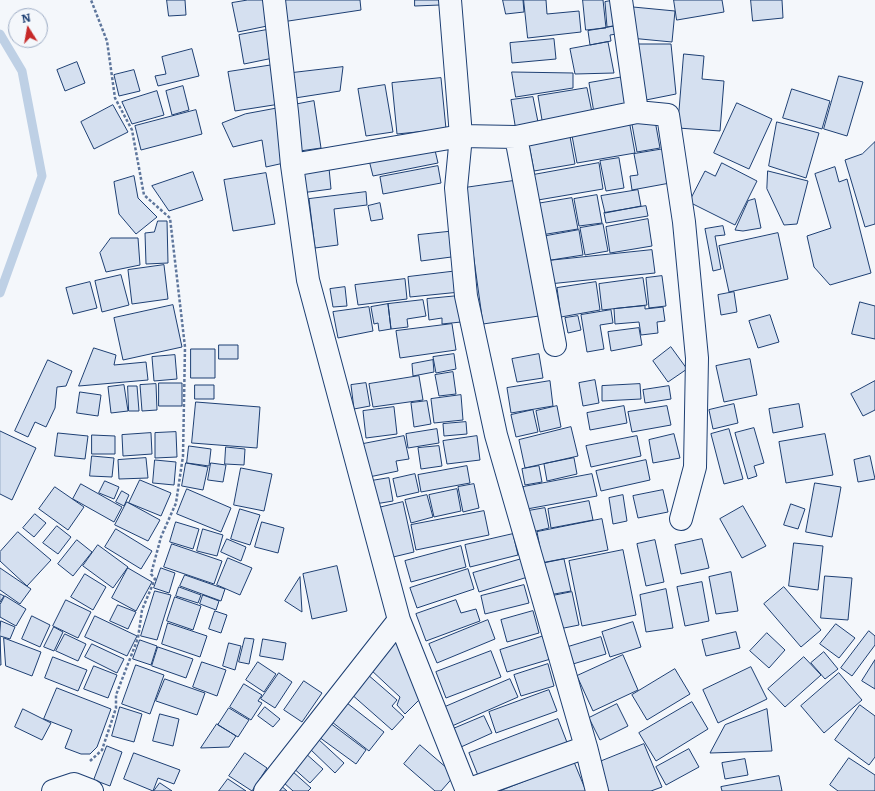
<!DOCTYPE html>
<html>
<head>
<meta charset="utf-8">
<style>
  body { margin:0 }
  #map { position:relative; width:875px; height:791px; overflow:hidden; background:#f4f7fb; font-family:Literata,serif }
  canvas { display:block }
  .north { position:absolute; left:8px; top:8px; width:40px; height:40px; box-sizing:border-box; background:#f4f7fb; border:1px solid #9eadc5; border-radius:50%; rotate:349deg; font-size:11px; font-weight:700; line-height:16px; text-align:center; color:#1d3f73 }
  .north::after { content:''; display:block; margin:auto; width:14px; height:18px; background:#c62828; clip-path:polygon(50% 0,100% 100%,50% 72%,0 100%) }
</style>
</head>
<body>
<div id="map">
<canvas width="875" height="791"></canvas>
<div class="north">N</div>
</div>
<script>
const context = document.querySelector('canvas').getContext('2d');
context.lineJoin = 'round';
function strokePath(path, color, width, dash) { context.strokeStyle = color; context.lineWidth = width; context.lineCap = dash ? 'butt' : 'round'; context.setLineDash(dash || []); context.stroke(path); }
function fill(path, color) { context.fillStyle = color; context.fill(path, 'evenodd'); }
strokePath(new Path2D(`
  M0 34 22 71 42 176 0 293`), '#bed0e5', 9);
const building = new Path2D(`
  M167 0H185L186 15 169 16Z
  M248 0H267L272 25 238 32 232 3Z
  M279 0H360L361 10 282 22Z
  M415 0H440V5L415 6Z
  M503 0H523L524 12 506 14Z
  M524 0H546L547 14 579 11 581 32 528 38Z
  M583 0H603L606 28 586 30Z
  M616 0 619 25 607 27 605 2Z
  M674 0H722L724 12 677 20Z
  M751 0H782L783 18 753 21Z
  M633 7 675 11 672 42 630 38Z
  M616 26 617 34 610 35 611 41 590 45 588 31Z
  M272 29 278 57 244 64 239 35Z
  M554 39 556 59 512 63 510 43Z
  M608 42 614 73 575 74 570 49Z
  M630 44H671L676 94 641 101Z
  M192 49 199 76 158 86 155 76 166 74 162 57Z
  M684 54 704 56 702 79 724 81 720 131 678 128Z
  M77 62 85 83 65 91 57 70Z
  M273 65 280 104 235 111 228 72Z
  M343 67 340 91 295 98 292 73Z
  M134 70 140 91 119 96 114 75Z
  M512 72 573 73V88L516 97Z
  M629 76 634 106 594 113 589 83Z
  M839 76 863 82 847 136 824 129Z
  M441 78 446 129 397 134 392 83Z
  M385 85 393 132 366 136 358 89Z
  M183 86 189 110 172 115 166 91Z
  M587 88 593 117 543 126 538 96Z
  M792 89 830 101 822 129 783 118Z
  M157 91 164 115 132 124 122 102Z
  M533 97 539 127 516 131 511 100Z
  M314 101 321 148 300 151 293 105Z
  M737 103 772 119 749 169 714 153Z
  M113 105 128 132 94 149 81 122Z
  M279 108 284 163 266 167 262 140 233 147 222 123 245 114Z
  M196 110 202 134 141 150 135 126Z
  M654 115 660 148 637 152 631 119Z
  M629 120 635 153 577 163 571 130Z
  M777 122 819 133 806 178 769 166Z
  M569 131 575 164 534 171 528 139Z
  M875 142V224L865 227 845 160 862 154Z
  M434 146 438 163 373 176 369 160Z
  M664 149 670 183 632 190 630 176 638 175 634 154Z
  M619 158 624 188 606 191 600 161Z
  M599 163 603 189 538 200 533 175Z
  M722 163 757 181 735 225 689 202 705 171 715 176Z
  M438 166 441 183 383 194 380 177Z
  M835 167 839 182 847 179 871 273 830 285 814 267 807 236 831 228 815 174Z
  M329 168 331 189 301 193 298 171Z
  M768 171 808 181 797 224 784 225 767 189Z
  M193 172 203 200 169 211 152 186Z
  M266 173 275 224 233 231 224 180Z
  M134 176 138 198 157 217 136 234 119 214 114 182Z
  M520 180 539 316 483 324 464 188Z
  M638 190 641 206 605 213 601 196Z
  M366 192 367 205 334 209 338 245 315 248 309 199Z
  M597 195 602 223 579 226 574 199Z
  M572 198 578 229 541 235 536 204Z
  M755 199 761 228 743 231 735 230 748 201Z
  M380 203 383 219 371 221 368 206Z
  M646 206 648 216 606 223 604 213Z
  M648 219 652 246 610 253 606 227Z
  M158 221H167L168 263 146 264 145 233 154 232Z
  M603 224 608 251 585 255 580 228Z
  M723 226 725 235 715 236 721 269 713 271 705 229Z
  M579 230 583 255 545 261 541 237Z
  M456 231 459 256 421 261 418 235Z
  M778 233 788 279 729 292 719 246Z
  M111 238H138L140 265 106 272 100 253Z
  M652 250 655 273 549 284 547 261Z
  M164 265 168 299 132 304 128 270Z
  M458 271 460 292 410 297 408 277Z
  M121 275 129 305 102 312 95 281Z
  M662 276 666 306 649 308 646 278Z
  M643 278 647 305 602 310 599 284Z
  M405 279 407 299 358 305 355 285Z
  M90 282 97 308 73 314 66 288Z
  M596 282 600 310 561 317 557 288Z
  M345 287 347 306 333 307 330 289Z
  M734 292 737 312 721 315 718 295Z
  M458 296 461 322 442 324V318L429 320 427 299Z
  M423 300 426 316 407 319 408 327 391 329 388 304Z
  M860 302 875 306V339L852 334Z
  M388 304 391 329 379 331 378 323 374 324 371 307Z
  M173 305 182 347 123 360 114 318Z
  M645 306V309L663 307 665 321 657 322 658 333 641 335 639 322 615 324 614 309Z
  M369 307 373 331 338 338 333 312Z
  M611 310 613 323 600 325 604 349 587 352 581 315Z
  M770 315 779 342 758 348 749 321Z
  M578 316 581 330 568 333 565 318Z
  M452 324 456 350 400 358 396 331Z
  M639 328 642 345 611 351 608 332Z
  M219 345H238V359H219Z
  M671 347 687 369 668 382 653 361Z
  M94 348 116 355 114 365 146 362 148 380 79 386Z
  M191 349H215V378H191Z
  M454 354 456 369 436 373 433 357Z
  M539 354 543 378 517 382 512 359Z
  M175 355 177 379 154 381 152 357Z
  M750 359 757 395 724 402 716 366Z
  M48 360 72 371 66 386 57 387 55 408 46 427 35 422 28 437 15 431Z
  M433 360 434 372 413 376 412 364Z
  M453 372 456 394 439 396 435 375Z
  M419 376 423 400 373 407 369 384Z
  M595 380 599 403 583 406 579 383Z
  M550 381 553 406 511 413 507 388Z
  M875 381V410L863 416 851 394Z
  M159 383H182V406H159Z
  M366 383 370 406 354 409 351 385Z
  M156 384 157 410 142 411 140 385Z
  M640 384 641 399 602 401V386Z
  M124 385 128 411 111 413 108 387Z
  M195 385H214V399H195Z
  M128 386H137L139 411H129Z
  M669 386 671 399 645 403 643 390Z
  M80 392 101 395 98 416 77 413Z
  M461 395 463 420 434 423 431 399Z
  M427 401 431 424 414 427 411 403Z
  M196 402 260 407 257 448 192 443Z
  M734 404 738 423 713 429 709 410Z
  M799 404 803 427 773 433 769 409Z
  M557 406 561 427 540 432 536 411Z
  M624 406 627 423 590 430 587 413Z
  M667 406 671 425 632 432 628 412Z
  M394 407 397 434 366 438 363 411Z
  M533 410 538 432 516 437 511 415Z
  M466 422 467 434 444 436 443 424Z
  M571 427 578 456 525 468 519 440Z
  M754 428 764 463 754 466 757 476 748 479 735 433Z
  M437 429 439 443 408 448 406 434Z
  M729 429 743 479 724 484 711 434Z
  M0 431 36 448 12 500 0 494Z
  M176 432 177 457 155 458V433Z
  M58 433 88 436 85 459 55 456Z
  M151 433 152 454 123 456 122 435Z
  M674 434 680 458 653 463 649 440Z
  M825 434 833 475 786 483 779 442Z
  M92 435 115 436V454H92Z
  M404 436 409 459 396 461 398 471 369 477 363 444Z
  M477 436 480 460 447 464 443 441Z
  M637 436 641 456 591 467 586 446Z
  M189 446 211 449 209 466 187 463Z
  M439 446 442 466 421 469 418 448Z
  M226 447 245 449 244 465 225 464Z
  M92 456 114 458 112 477 90 476Z
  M870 456 875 479 858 482 854 460Z
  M146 458 148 478 119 479 118 460Z
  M574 458 577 474 547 481 544 464Z
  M155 460 176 462 174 485 153 483Z
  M646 460 650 480 601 491 596 471Z
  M186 463 208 467 203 490 182 486Z
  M211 463 226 465 223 482 208 480Z
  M467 466 470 483 421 492 418 475Z
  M539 466 542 482 525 485 522 469Z
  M241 468 272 474 264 511 234 505Z
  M415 474 419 492 397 497 393 479Z
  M592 474 597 496 527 509 523 487Z
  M389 478 393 501 375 504 371 481Z
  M140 480 171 493 161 516 129 503Z
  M105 481 119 487 114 499 99 493Z
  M815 483 841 487 832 537 806 532Z
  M81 484 122 507 114 522 73 499Z
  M474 484 479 508 463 512 458 487Z
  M55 487 84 507 68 530 39 509Z
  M187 489 231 508 221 532 177 514Z
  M457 489 461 511 434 517 429 495Z
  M663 490 668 512 638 518 633 496Z
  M122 491 129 495 124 506 116 502Z
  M427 495 433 517 411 523 405 500Z
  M623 495 627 521 613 524 609 498Z
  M589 501 593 520 551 528 548 509Z
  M127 502 160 520 148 541 115 525Z
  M403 502 414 552 389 558 378 508Z
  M791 504 805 509 798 529 784 525Z
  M743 506 766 546 742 558 720 519Z
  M545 508 549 528 532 532 528 511Z
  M240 509 260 515 250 545 231 539Z
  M484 511 489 535 416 550 411 525Z
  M35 514 46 523 34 537 23 528Z
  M602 519 608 550 543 563 537 532Z
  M176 522 199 529 193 549 170 542Z
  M262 522 284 528 278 553 255 547Z
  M57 526 71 537 58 554 43 543Z
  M116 529 152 551 141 569 105 547Z
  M203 529 223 535 217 556 197 551Z
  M18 532 51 560 27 586 0 561V552Z
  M513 534 518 555 470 567 465 545Z
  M227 539 246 547 241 561 221 552Z
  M702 539 709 568 681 574 675 545Z
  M77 540 92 552 73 576 58 564Z
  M655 540 664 582 646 586 637 544Z
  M794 543 823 546 818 590 789 586Z
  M172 544 222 561 214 584 164 567Z
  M98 545 128 567 113 588 83 566Z
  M461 546 466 567 411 582 405 561Z
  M623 550 636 615 582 626 569 561Z
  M228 558 252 568 240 595 217 585Z
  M525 558 531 576 479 592 473 573Z
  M564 559 571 591 549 595 543 563Z
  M337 566 347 611 312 619 303 574Z
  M0 568 31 589 20 604 0 590Z
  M128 568 152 582 136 611 112 598Z
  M161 568 175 573 169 593 154 588Z
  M468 569 474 589 417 608 410 588Z
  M731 572 738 611 716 614 709 577Z
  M85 574 106 587 93 610 71 597Z
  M185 575 225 589 221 601 180 586Z
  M825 576 852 578 848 620 821 618Z
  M300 577 302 612 285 601Z
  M702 582 709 621 685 626 677 587Z
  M524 585 529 603 485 614 481 596Z
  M179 587 201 595 198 603 176 596Z
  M784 587 821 630 801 647 764 604Z
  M666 589 673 628 646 632 640 595Z
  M155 591 171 595 157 640 141 636Z
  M572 592 579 625 554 630 547 597Z
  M0 594 4 596 0 602Z
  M203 595 219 601 216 610 200 604Z
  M5 596 26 609 16 626 0 617V605Z
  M175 597 201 606 193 630 167 621Z
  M66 600 91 612 78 638 53 626Z
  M456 600 461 613 476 609 480 621 426 641 416 614Z
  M118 605 136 612 128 629 110 621Z
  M215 611 227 615 221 633 209 629Z
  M533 611 539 633 507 642 501 620Z
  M32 616 50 625 40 647 22 639Z
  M95 616 137 636 127 656 85 637Z
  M488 620 495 639 437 663 429 644Z
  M1 621 15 627 10 639 0 636Z
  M633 622 641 647 610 657 602 632Z
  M168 623 207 636 200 657 162 644Z
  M836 624 855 638 839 658 820 644Z
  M54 627 63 632 54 651 44 647Z
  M869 631 875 636V645L852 676 841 668Z
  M736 632 740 648 706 656 702 640Z
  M767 633 785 650 769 668 750 651Z
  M65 634 86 644 78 661 56 651Z
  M547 635 554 658 507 672 500 650Z
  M0 637 1 665H0Z
  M601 637 606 654 573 664 568 647Z
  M4 638 41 652 32 676 6 666Z
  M245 638 254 639 249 664 239 662Z
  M263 639 286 643 283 660 260 656Z
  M140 640 157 646 151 665 133 659Z
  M396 640 421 698 405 714 397 705 400 697 370 669Z
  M229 643 241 646 235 670 223 666Z
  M92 644 124 659 117 673 85 657Z
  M158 647 193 659 186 678 152 666Z
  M491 651 501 677 446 698 436 672Z
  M824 652 838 669 825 679 811 663Z
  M623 655 638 690 593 711 577 676Z
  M53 657 87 670 78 691 45 678Z
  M804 657 821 675 785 707 768 689Z
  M875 660V689L862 681Z
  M202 662 226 670 217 696 193 687Z
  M258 662 276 674 264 692 246 680Z
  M548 664 554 686 521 696 514 675Z
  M136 665 164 675 150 714 122 704Z
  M94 666 117 675 108 698 84 689Z
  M751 667 767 699 718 723 703 690Z
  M675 669 690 694 647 720 632 695Z
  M279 673 292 682 275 708 261 699Z
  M839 673 862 700 824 733 801 706Z
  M367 674 397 700 392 706 404 717 392 730 350 693Z
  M165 679 205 693 197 715 156 701Z
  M510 679 518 697 452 726 445 707Z
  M304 681 322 693 302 722 284 710Z
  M244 684 262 695 258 701 262 703 251 720 230 707Z
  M57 688 111 709 97 747 90 754H81L65 748 72 730 44 719Z
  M549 690 557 711 496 733 489 712Z
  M692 702 708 729 656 761 639 733Z
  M347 703 384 732 369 751 332 722Z
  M617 704 628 726 600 740 589 718Z
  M860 705 875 716V757L869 765 835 740Z
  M120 707 142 714 134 742 112 736Z
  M265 707 280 719 273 727 258 716Z
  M229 708 249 720 238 737 218 725Z
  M23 709 51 723 42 740 15 727Z
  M767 709 772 751 710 753 725 725Z
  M160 714 179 719 173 746 153 741Z
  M484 716 492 733 461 747 453 729Z
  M558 719 568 745 479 778 469 753Z
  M330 723 366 750 356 764 319 737Z
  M217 724 236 736 229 747 201 748Z
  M318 739 344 763 335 773 309 748Z
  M644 744 662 787 651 791H603L592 765Z
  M420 745 455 775 441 791H435L404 764Z
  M107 746 122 752 110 786 94 780Z
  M689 749 699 767 666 785 656 767Z
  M304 752 323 769 310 783 291 766Z
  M134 753 180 770 174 784 158 778 153 791 124 779Z
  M245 753 267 768 252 791 229 776Z
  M849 758 875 775V791H838L830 785Z
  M745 759 748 775 725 779 722 763Z
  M574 762 586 791H500Z
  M292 771 311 788 308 791H293L283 782Z
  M779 776 782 791H722L721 787Z
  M228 779 246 791H219Z
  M160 783 172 791H154Z
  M279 784 287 791H272Z`);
fill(building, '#d5e0f0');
strokePath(building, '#1d3f73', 1);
const minor = new Path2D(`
  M274 0 287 112 292 165 308 280 399 620 467 791
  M450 0 461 136 456 188 466 296 496 435 586 747 597 791
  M621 0 637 112 668 115 684 222 697 358 695 467 681 519
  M516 137 555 345
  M292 165 461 136 516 137 637 112
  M467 790 586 747
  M53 791 74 784 92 791
  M265 791 399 620`);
strokePath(minor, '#1d3f73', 24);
strokePath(new Path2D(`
  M90 761 102 750 116 708V695L138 638 142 610 155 579 151 574 161 537 176 503 183 456 185 347 170 218 144 195 132 130 115 98 107 41 91 0`), '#5e769c', 2.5, [3, 2]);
strokePath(minor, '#f4f7fb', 22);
</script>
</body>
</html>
